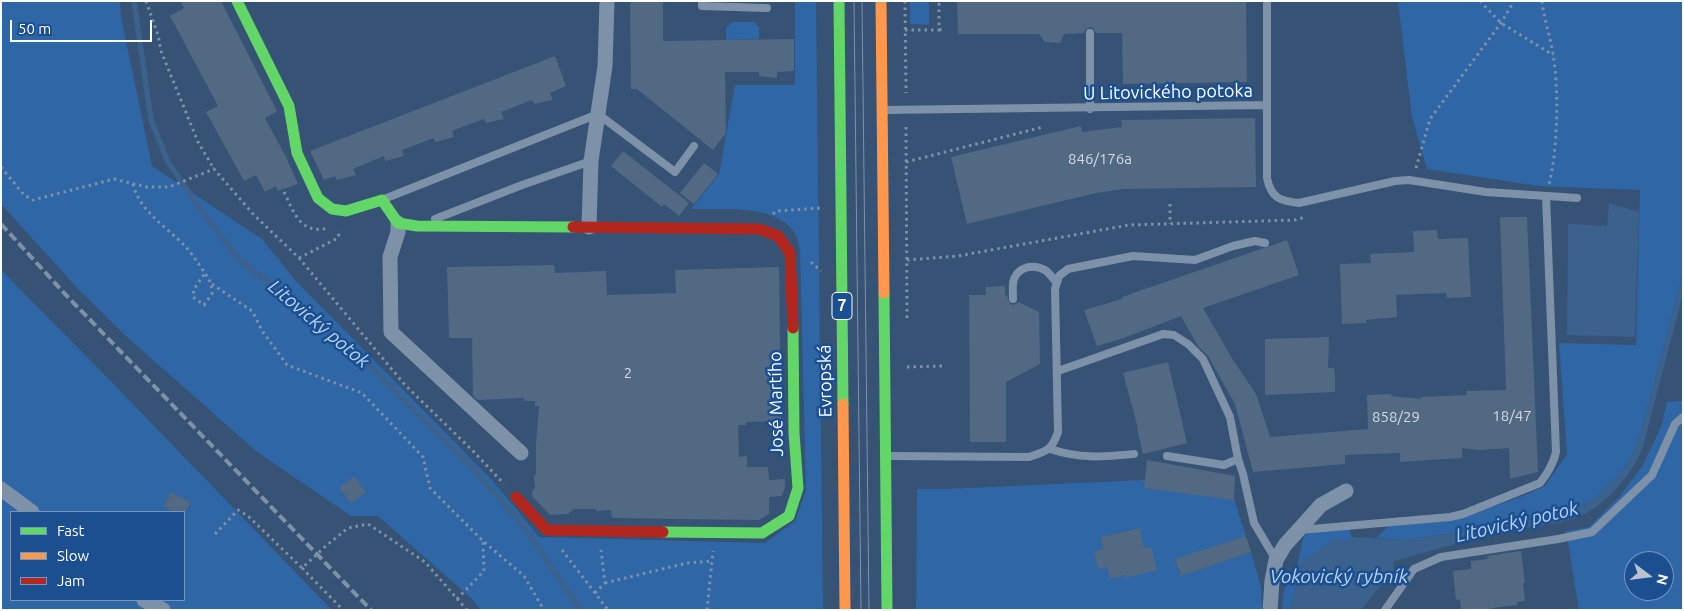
<!DOCTYPE html>
<html>
<head>
<meta charset="utf-8">
<style>
  body { margin:0 }
  #map { position:relative; width:1684px; height:611px; overflow:hidden; background:#365274; font-family:Ubuntu,sans-serif }
  canvas { display:block }
  .frame { position:absolute; inset:0; border:2px solid #fff; pointer-events:none }
  .legend { position:absolute; left:10px; top:511px; width:175px; height:90px; box-sizing:border-box; background:#1b4f8f; border:1px solid #7695bc; margin:0; padding:6px 9px; list-style:none; font-size:15px; color:#fff }
  .legend li { display:flex; align-items:center; gap:10px; height:25px }
  .legend b { width:25px; border:1px solid #7695bc }
  .north { position:absolute; left:1624px; top:551px; width:50px; height:50px; box-sizing:border-box; background:#1b4f8f; border:1px solid #7695bc; border-radius:50%; rotate:105deg; font-size:14px; font-weight:700; line-height:20px; text-align:center; color:#fff }
  .north::after { content:''; display:block; margin:auto; width:18px; height:22px; background:#b9c2ce; clip-path:polygon(50% 0,100% 100%,50% 72%,0 100%) }
  .scale { position:absolute; left:10px; top:20px; width:142px; height:22px; box-sizing:border-box; border:2px solid #fff; border-top:0; padding-left:6px; font-size:15px; line-height:18px; white-space:nowrap; color:#fff; -webkit-text-stroke:4px #1b4f8f; paint-order:stroke }
</style>
</head>
<body>
<div id="map">
<canvas width="1684" height="611"></canvas>
<div class="frame"></div>
<ul class="legend">
<li><b style="height:6px;background:#63d668"></b>Fast</li>
<li><b style="height:6px;background:#ff974d"></b>Slow</li>
<li><b style="height:6px;background:#b3261e"></b>Jam</li>
</ul>
<div class="north">N</div>
<div class="scale">50 m</div>
</div>
<script>
const context = document.querySelector('canvas').getContext('2d');
context.lineJoin = 'round';
function fill(path, color) { context.fillStyle = color; context.fill(path, 'evenodd'); }
function strokePath(path, color, width, dash) { context.strokeStyle = color; context.lineWidth = width; context.lineCap = dash ? 'butt' : 'round'; context.setLineDash(dash || []); context.stroke(path); }
function write(font, color, halo, rows, align = 'center') {
  context.font = font + ' Ubuntu,sans-serif'; context.lineWidth = 5; context.setLineDash([]); context.textBaseline = 'middle'; context.strokeStyle = halo; context.fillStyle = color; for (const [text, x, y, turn = 0] of rows) {
    context.save(); context.translate(x, y); context.rotate((+turn || 0) * Math.PI / 180); context.textAlign = isNaN(turn) ? turn : align; if (halo) context.strokeText(text, 0, 0); context.fillText(text, 0, 0); context.restore();
  }
}
fill(new Path2D(`
  M1 1H120L121 17 152 166 262 239 296 281 492 480 539 537 765 543 795 521 806 491 800 250C799 246 798 240 796 235 778 203 723 210 691 209L719 174 735 85H795V1H816L823 610H481L472 599 378 516H351L256 451 128 338 79 290 1 204ZM354 476 366 492 351 503 339 489Z
  M910 1H929V25L910 24Z
  M1398 1H1683V274L1641 432 1632 455 1621 473 1593 500 1577 506 1555 513 1479 529 1405 540 1376 538 1390 525 1472 514 1523 496 1545 486 1567 454 1559 343 1636 345 1640 190 1538 186 1427 169 1412 117Z
  M732 22H754L759 27V39L726 40V28Z
  M1 269 9 278 103 373 332 610H1ZM171 492 191 502 184 515V600H11V512H174L163 507Z
  M1683 401V610H1579L1566 531 1589 527 1620 496 1643 465 1661 427 1667 402ZM1634 561H1664V591H1634Z
  M1145 480 1144 488 1234 499 1246 536 1175 560 1181 576 1251 552 1261 587 1262 610H916L917 489H947ZM1139 528 1144 548 1151 546 1126 577V575L1110 579 1107 567 1098 569 1094 552 1103 549 1100 537Z
  M1349 530 1352 537 1342 544 1337 537 1297 575C1297 587 1293 598 1290 610H1282L1284 589 1295 575 1304 535 1315 531Z`), '#2f66a5');
fill(new Path2D(`
  M1609 203 1639 212 1635 337 1567 335 1568 224 1607 226Z
  M1683 274V294L1643 447C1633 473 1611 499 1587 513 1568 523 1544 524 1523 529 1480 538 1435 548 1393 562L1394 569 1361 610H1290L1295 590 1297 585 1300 563 1337 537 1343 544 1352 537 1405 540 1479 529 1555 513 1577 506 1593 500 1621 473 1632 455 1641 432Z`), '#3b618d');
strokePath(new Path2D(`
  M134 1 151 120 168 162 203 213 239 259 356 352 476 472 523 526 581 610`), '#3b618d', 5.5);
fill(new Path2D(`
  M180 1H221L277 111 265 118 285 155 298 184 278 191 276 186 265 192 256 175 244 181 206 112 218 106 170 16 184 8Z
  M630 1H663V41L794 39V71L777 72V78L759 76V72H725L726 133 713 150 637 89H631Z
  M957 1H1246L1247 82 1123 84 1122 33H1096L1093 28 1090 27 1085 30 1084 33 1064 34 1060 43 1045 42 1039 34H958Z
  M555 56 566 86 550 93 553 100 534 104 532 100 501 112 504 119 486 123 484 119 467 125 452 131 454 137 435 142 434 138 402 150 404 156 385 161 384 156 353 169 356 175 337 180 335 176 324 180 310 151Z
  M1255 118 1256 187 1124 189 1096 193 967 224 951 157 1081 126 1082 132 1122 127 1121 120Z
  M623 151 689 203 679 216 664 204 662 207 611 166Z
  M704 163 718 174 694 204 680 193Z
  M1500 217H1527L1538 472 1510 479 1509 448 1481 450 1462 448V458L1400 462V453L1345 455V464L1253 472 1235 404 1208 356 1198 346 1181 316 1121 339 1097 346 1084 310 1122 299V297L1287 240 1299 275 1203 308 1233 360 1256 394 1270 437 1368 429 1367 395 1391 394V396L1421 399V397L1467 395 1466 391 1506 390Z
  M1437 230 1438 239 1468 238 1471 297 1447 298 1446 293 1396 295 1397 317 1366 320V323L1342 324 1340 264 1371 263 1370 254 1414 252 1413 231Z
  M554 265 555 273 606 271 607 295 676 293 675 270 779 267 781 421 746 422V425H738L739 457 747 456V467H768L769 480 785 479V486L782 496 769 497V514L759 520H754L612 518 611 510 596 511V509H574L568 514 550 515 532 496V491L535 488 534 476 536 474V443L539 406H535V401H525L524 398 478 400 473 396 472 338H449L447 267Z
  M1005 286V295L1007 296 1010 304 1014 305 1018 302 1039 312 1040 364 1006 382V442H970L969 295H986V287Z
  M1329 337 1328 368H1334L1335 376V392L1265 395V339Z
  M1168 362 1187 443 1143 454 1137 428H1138L1123 373Z
  M1147 460 1235 476 1234 500 1144 488Z
  M354 476 366 492 351 504 339 488Z
  M171 492 191 502 184 515V512H174L163 507Z
  M1140 528 1144 548 1151 546 1157 570 1126 578V575L1110 579 1107 567 1098 569 1094 552 1103 549 1100 537Z
  M1246 536 1251 552 1181 576 1175 559Z
  M1521 551 1525 583H1523L1525 601 1517 602V605L1492 608V610H1461L1460 599 1456 600 1453 571 1471 569V561L1488 559 1487 556Z`), '#526984');
strokePath(new Path2D(`
  M146 1 158 35 161 51 198 142 214 169
  M905 1 906 93
  M1480 1 1501 23 1553 55
  M1542 1C1544 19 1550 36 1553 54 1559 89 1558 149 1549 184
  M905 30H939V1
  M939 30 945 29
  M906 127 907 320
  M906 162 1043 127
  M1 167 24 195 33 200 114 179 147 187H169L214 169 254 215 299 258 405 385 474 452 504 484
  M1416 168 1430 119 1501 23 1514 1
  M133 184C139 210 165 226 184 245 190 251 195 259 200 266 207 276 212 282 212 294L204 305 193 297 194 289 205 273
  M284 192C294 212 300 235 328 228
  M1170 204V224
  M773 214 776 211 821 208
  M299 258 338 238 340 230
  M907 260 958 256 1129 225 1295 220 1305 217
  M811 262 821 271
  M212 284 252 311 263 332 287 365 362 393 423 457 430 488 483 541 524 576 544 610
  M907 367 942 366
  M215 534 238 510 248 516 302 568 327 545 348 528 368 524 425 562 467 610
  M562 550 608 610
  M302 568 343 610
  M605 583 687 563 712 561
  M595 593 605 583 601 550
  M457 599 484 571 483 542
  M707 610 713 551`), '#7d92a8', 3, [2.5, 4]);
strokePath(new Path2D(`
  M702 1V6L767 8
  M1267 105V1
  M1090 109V33
  M883 110 1267 105V178C1271 198 1280 201 1299 203L1395 181 1409 180 1486 192 1577 198
  M384 199 598 114 675 172 694 146
  M435 219 522 185 591 161
  M1013 299C1013 293 1012 285 1014 279 1019 266 1034 264 1045 270 1049 273 1053 278 1056 282
  M1058 371 1163 334 1174 335 1188 344 1203 359 1230 417 1238 459 1243 474 1254 523 1276 560
  M1050 449C1081 459 1101 457 1134 454
  M888 456 1029 457C1047 451 1052 450 1058 432L1055 289 1059 276 1068 269 1133 256 1195 260 1233 246 1255 241 1265 243
  M1167 456 1224 465 1238 459
  M1300 530 1450 517 1463 514 1540 483C1548 473 1553 465 1556 452L1546 196
  M1385 610 1414 569 1441 557 1558 539 1592 532 1652 475 1675 424 1683 417`), '#7d92a8', 8);
strokePath(new Path2D(`
  M398 223V232L390 257 391 332 521 453
  M589 227 591 161 605 66 607 1
  M1 489 32 512
  M144 600 163 610
  M1270 610 1272 581 1276 560 1285 545 1321 505 1346 491`), '#7d92a8', 15);
strokePath(new Path2D(`
  M237 1 289 106 297 153 318 198 332 209 346 211 382 200 398 223 417 226 573 227
  M839 1 843 404
  M884 293 887 610
  M663 532 762 533 789 516 798 488 794 433 793 328`), '#63d668', 11);
strokePath(new Path2D(`
  M881 1 884 293
  M843 404 845 610`), '#ff974d', 11);
strokePath(new Path2D(`
  M573 227 759 229 778 236 790 253 793 328
  M516 497 547 530 663 532`), '#b3261e', 11);
strokePath(new Path2D(`
  M854 1 861 610
  M862 1 869 610`), '#7e92a7', 1);
strokePath(new Path2D(`
  M1 224 65 294 371 610`), '#7e92a7', 4, [9, 4]);
write('15px', '#d4dae0', null, [
  ["846/176a",1100,159],
  ["2",628,373],
  ["18/47",1512,416],
  ["858/29",1396,417]
]);
for (const [x, y, w] of [
  [842,306,20]
]) { const box = new Path2D(); box.roundRect(x - w / 2, y - 13.5, w, 27, 4); context.fillStyle = '#1b4f8f'; context.fill(box); strokePath(box, '#fff', 1); }
write('bold 16px', '#fff', null, [
  ["7",842,306]
]);
write('18px', '#fff', '#1b4f8f', [
  ["U Litovického potoka",1168,92,-1],
  ["Evropská",825,381,-91],
  ["José Martího",776,404,-91]
]);
write('italic 19px', '#b5d3f5', '#1b4f8f', [
  ["Litovický potok",319,324,40],
  ["Litovický potok",1517,522,-13],
  ["Vokovický rybník",1339,577]
]);
</script>
</body>
</html>
